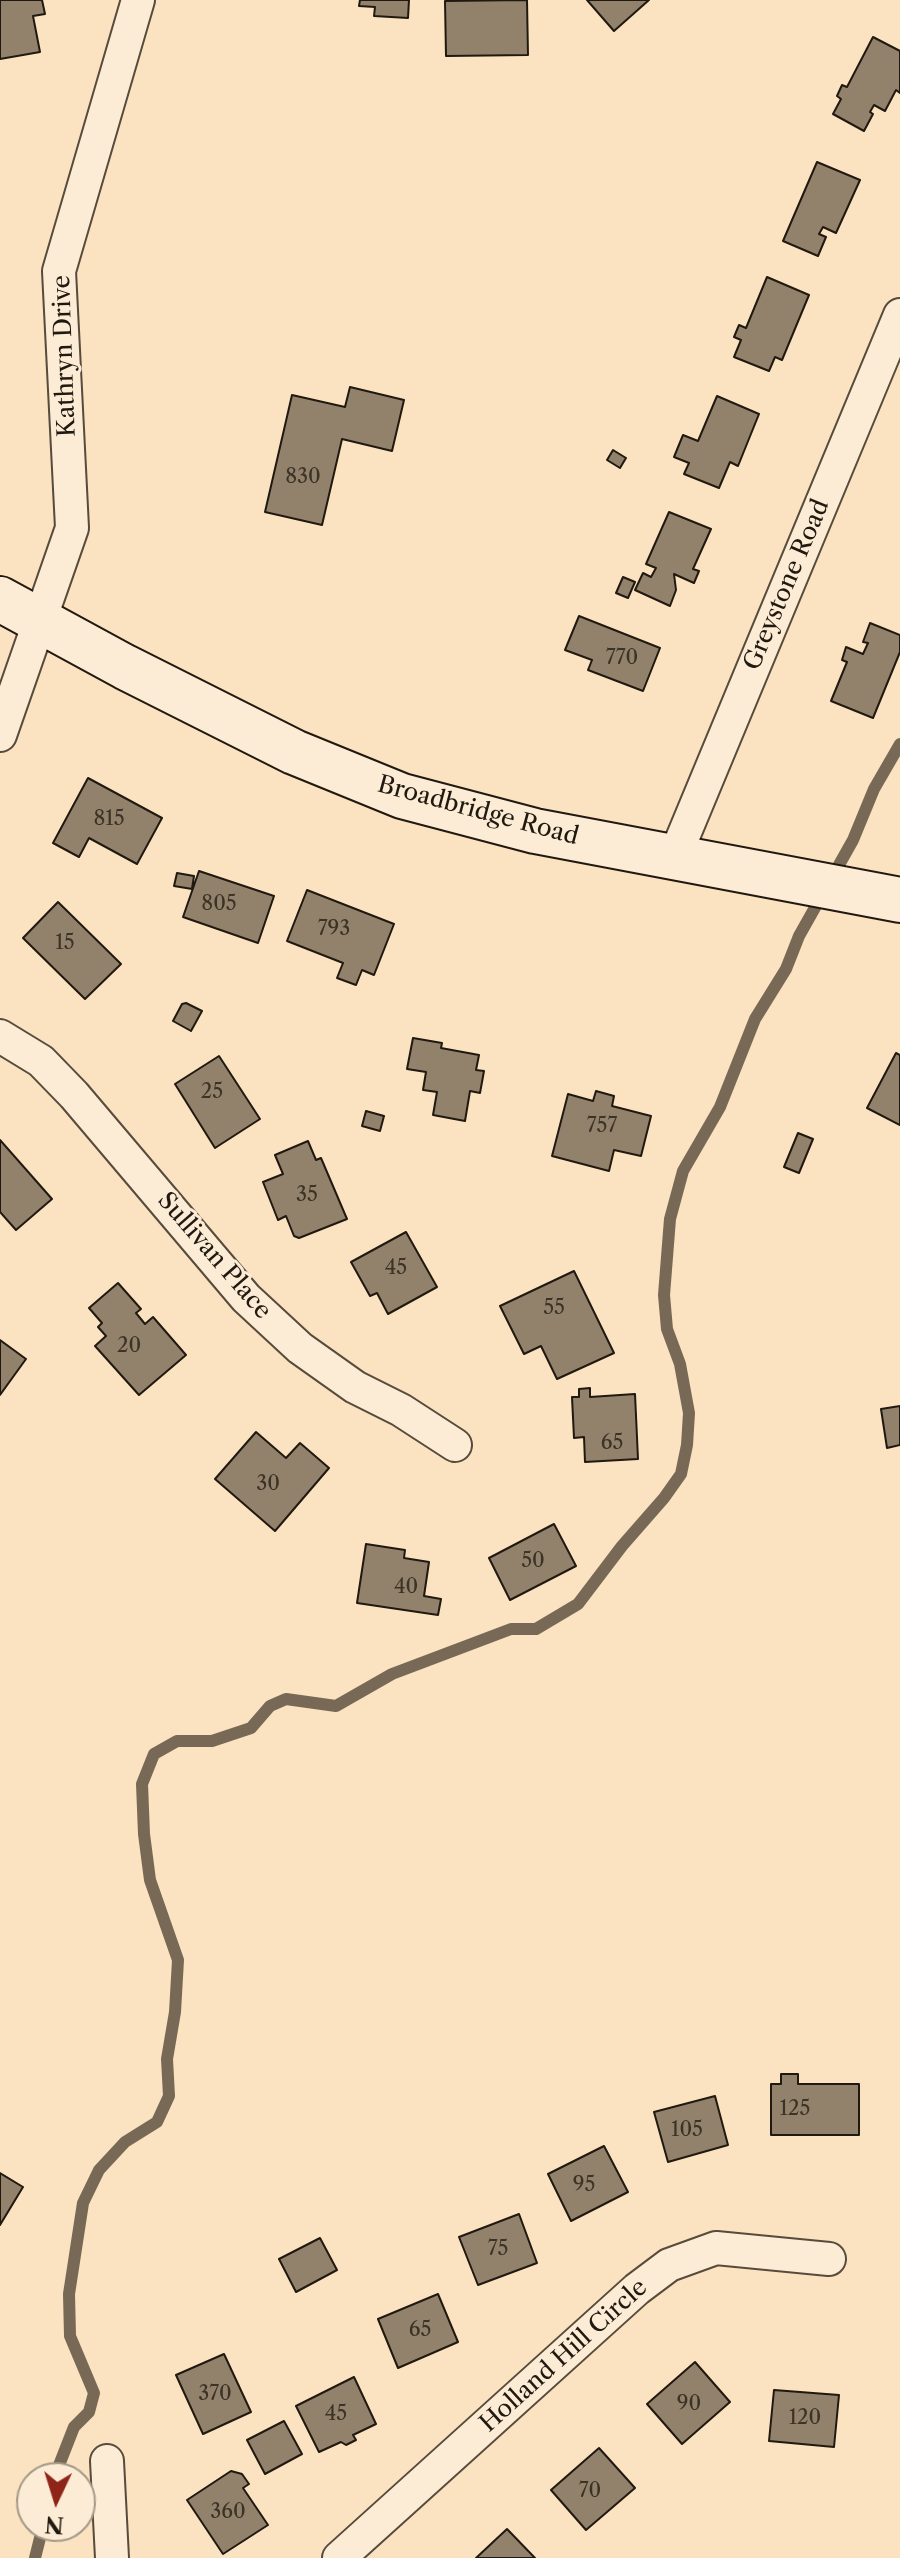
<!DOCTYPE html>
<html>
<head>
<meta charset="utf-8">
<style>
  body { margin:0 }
  #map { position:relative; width:900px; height:2558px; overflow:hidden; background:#fbe2c0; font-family:"Libre Caslon Text",serif }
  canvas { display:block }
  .north { position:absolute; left:16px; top:2462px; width:80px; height:80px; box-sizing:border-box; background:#fcecd6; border:2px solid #a49887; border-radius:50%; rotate:184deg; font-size:22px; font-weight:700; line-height:32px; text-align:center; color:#201910 }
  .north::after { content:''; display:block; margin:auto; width:28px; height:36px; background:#8f2418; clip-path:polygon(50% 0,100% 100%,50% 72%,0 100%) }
</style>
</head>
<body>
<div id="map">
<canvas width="900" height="2558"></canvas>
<div class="north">N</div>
</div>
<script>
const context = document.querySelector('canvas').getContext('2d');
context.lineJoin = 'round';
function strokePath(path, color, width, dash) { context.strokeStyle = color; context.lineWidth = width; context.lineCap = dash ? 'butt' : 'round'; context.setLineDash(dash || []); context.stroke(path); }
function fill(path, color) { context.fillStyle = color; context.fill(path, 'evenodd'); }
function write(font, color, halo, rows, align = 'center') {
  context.font = font + ' "Libre Caslon Text",serif'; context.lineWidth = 6; context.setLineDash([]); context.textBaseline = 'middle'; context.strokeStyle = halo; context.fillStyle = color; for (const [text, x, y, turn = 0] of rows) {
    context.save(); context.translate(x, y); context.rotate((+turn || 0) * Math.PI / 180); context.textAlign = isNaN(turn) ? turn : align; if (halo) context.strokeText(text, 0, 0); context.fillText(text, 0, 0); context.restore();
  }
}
strokePath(new Path2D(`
  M54 2478 74 2427 89 2412 94 2393 70 2336 69 2294 83 2203 99 2170 125 2142 157 2122 169 2096 167 2059 175 2012 178 1960 150 1880 144 1834 142 1784 154 1754 177 1741H212L251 1728 270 1706 286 1699 336 1706 392 1674 511 1629H536L578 1604 622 1546 664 1498 681 1474 687 1445 689 1413 680 1364 667 1329 664 1295 670 1219 683 1171 720 1107 755 1019 786 969 799 936 853 840 874 789 900 744
  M35 2558 43 2526`), '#776956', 12);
const building = new Path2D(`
  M0 0H42L45 14 33 16 40 52 0 59Z
  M360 0H409L408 18 374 16 375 7 359 6Z
  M527 0 528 55 446 56 445 1Z
  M587 0H649L614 31Z
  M873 37 900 51V93L896 90 885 111 874 105 870 112 873 114 864 131 833 114 841 99 837 96 842 85 847 87Z
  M817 162 860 180 836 233 823 227 819 234 826 237 818 256 783 241Z
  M767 277 809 295 782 360 775 357 769 371 734 357 741 340 734 337 739 325 746 328Z
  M350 387 404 400 392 451 342 439 322 525 265 512 292 395 345 407Z
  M717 396 759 414 738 466 730 462 719 488 684 474 689 463 674 457 683 435 698 441Z
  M613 450 626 458 620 468 607 460Z
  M669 512 711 529 693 569 699 571 694 583 674 574 676 590 670 606 635 590 643 573 651 577 656 568 646 564Z
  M623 577 635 582 628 598 616 593Z
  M579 616 660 648 643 691 588 670 592 660 565 650Z
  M870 623 900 635V652L873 718 831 701 847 662 842 660 846 647 863 654 868 643 863 642Z
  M88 778 162 818 137 864 89 838 79 857 53 843Z
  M199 871 274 896 258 943 183 917Z
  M177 873 194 876 192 889 174 886Z
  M307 890 394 924 374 975 362 970 356 985 337 978 343 963 287 941Z
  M58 902 121 964 85 999 23 938Z
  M186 1003 202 1011 191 1031 173 1021 182 1004Z
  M413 1038 442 1043 441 1048 479 1055 476 1070 484 1071 480 1093 470 1091 465 1121 433 1115 437 1092 423 1090 426 1072 407 1069Z
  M896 1053 900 1055V1125L867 1108Z
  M219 1056 260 1119 215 1148 175 1084Z
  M596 1091 614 1096 612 1106 651 1116 641 1156 614 1150 609 1171 552 1156 568 1094 593 1101Z
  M366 1111 384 1116 380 1131 362 1126Z
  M798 1133 813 1139 799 1173 784 1167Z
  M0 1140 52 1199 16 1230 0 1212Z
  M308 1141 316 1160 321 1158 347 1219 299 1238 294 1236 286 1216 278 1220 263 1182 283 1174 275 1155Z
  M406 1232 437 1287 388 1314 377 1293 370 1296 351 1262Z
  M574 1271 614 1353 557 1379 541 1346 524 1354 500 1306Z
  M118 1283 141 1309 136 1313 145 1324 153 1317 186 1355 139 1395 95 1346 106 1336 98 1327 102 1323 89 1308Z
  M0 1340 26 1359 0 1395Z
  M590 1388V1397L635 1394 638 1459 585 1462 584 1437 574 1438 572 1397H579V1389Z
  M900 1406V1445L887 1448 881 1409Z
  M256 1432 286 1458 300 1443 329 1468 275 1531 215 1479Z
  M554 1524 576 1566 510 1600 489 1558Z
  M366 1544 405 1550 404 1558 429 1562 424 1596 441 1599 438 1615 357 1603Z
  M781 2074H798V2084H859V2135H771V2084H781Z
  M715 2096 728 2145 668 2162 654 2112Z
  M604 2146 628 2192 571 2221 548 2174Z
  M0 2173 23 2187 0 2225Z
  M519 2214 537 2263 478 2285 459 2237Z
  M320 2238 337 2270 296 2292 279 2259Z
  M438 2294 458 2342 398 2368 378 2319Z
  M224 2354 251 2412 203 2434 176 2375Z
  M695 2362 730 2402 682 2444 647 2404Z
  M354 2377 376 2424 353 2435 356 2440 346 2445 341 2442 319 2452 296 2406Z
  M774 2390 839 2395 834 2447 769 2441Z
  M284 2421 302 2454 265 2474 247 2440Z
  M599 2448 635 2488 586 2530 551 2490Z
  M231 2471 242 2474 249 2484 243 2488 268 2525 223 2554 187 2500Z
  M507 2529 535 2558H476Z`);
fill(building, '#92826c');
strokePath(building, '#201910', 2);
const street = new Path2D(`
  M0 735 72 528 59 271 138 0
  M675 856 900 315
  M0 1036 41 1061 74 1095 246 1298 300 1348 355 1387 401 1410 455 1445
  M107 2461 112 2558
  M339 2558 637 2289 669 2265 716 2248 829 2259`);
const secondary = new Path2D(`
  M0 599 125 667 294 752 402 796 535 831 900 900`);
strokePath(street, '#574b3c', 36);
strokePath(secondary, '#201910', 48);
strokePath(street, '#fcecd6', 32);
strokePath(secondary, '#fcecd6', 44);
write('20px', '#3c3327', null, [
  ["830",303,477],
  ["770",622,658],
  ["815",109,819],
  ["805",219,904],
  ["793",334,929],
  ["15",65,943],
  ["25",212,1092],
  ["757",602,1126],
  ["35",307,1195],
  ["45",396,1268],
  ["55",554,1308],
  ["20",129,1346],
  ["65",612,1443],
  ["30",268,1484],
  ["50",533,1561],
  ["40",406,1587],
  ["125",795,2109],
  ["105",687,2130],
  ["95",584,2185],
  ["75",498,2249],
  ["65",420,2330],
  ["370",215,2394],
  ["90",689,2404],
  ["45",336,2414],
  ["120",805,2418],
  ["70",590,2491],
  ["360",228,2512]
]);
write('24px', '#201910', '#fcecd6', [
  ["Kathryn Drive",65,356,-92],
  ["Greystone Road",787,585,-67],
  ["Broadbridge Road",478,811,15],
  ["Sullivan Place",214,1256,49],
  ["Holland Hill Circle",564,2356,-42]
]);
</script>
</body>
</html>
